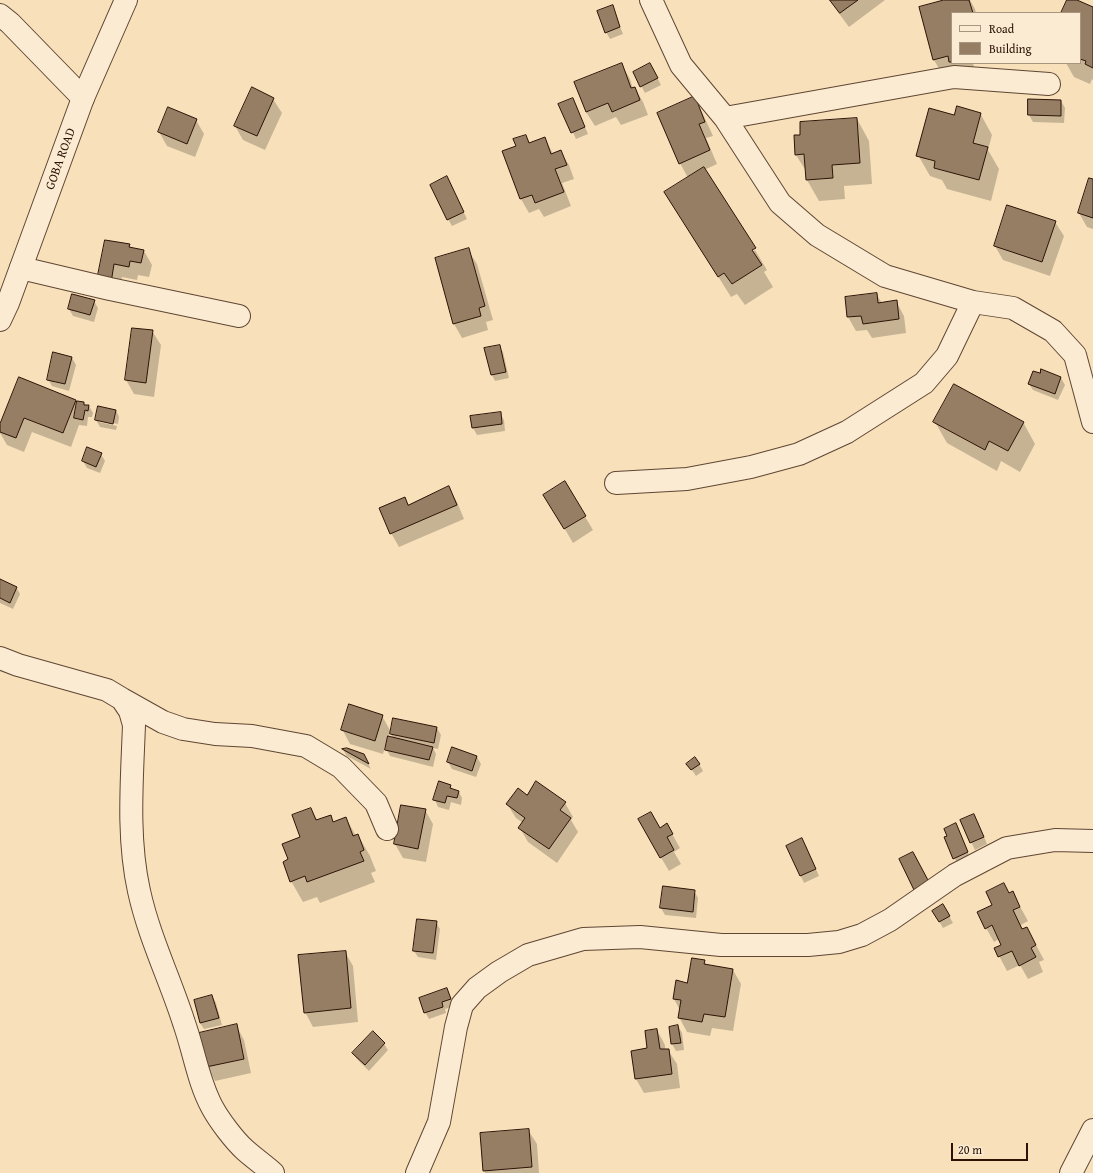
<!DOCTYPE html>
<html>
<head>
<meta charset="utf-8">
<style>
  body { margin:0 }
  #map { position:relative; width:1093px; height:1173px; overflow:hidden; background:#f8e0ba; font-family:"Gentium Book Plus",serif }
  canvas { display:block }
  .legend { position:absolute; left:951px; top:12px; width:130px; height:52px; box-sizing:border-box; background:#faebd2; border:1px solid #a89580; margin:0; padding:5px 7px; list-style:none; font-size:12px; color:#2c1306 }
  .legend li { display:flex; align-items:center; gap:8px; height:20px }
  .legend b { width:20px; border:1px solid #a89580 }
  .scale { position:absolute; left:951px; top:1143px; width:77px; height:18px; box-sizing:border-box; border:2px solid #2c1306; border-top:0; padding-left:5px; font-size:12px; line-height:14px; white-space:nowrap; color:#2c1306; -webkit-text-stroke:3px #faebd2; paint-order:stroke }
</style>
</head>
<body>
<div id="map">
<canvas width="1093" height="1173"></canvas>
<ul class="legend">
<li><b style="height:5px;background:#faebd2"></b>Road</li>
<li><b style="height:11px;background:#967e64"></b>Building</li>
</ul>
<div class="scale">20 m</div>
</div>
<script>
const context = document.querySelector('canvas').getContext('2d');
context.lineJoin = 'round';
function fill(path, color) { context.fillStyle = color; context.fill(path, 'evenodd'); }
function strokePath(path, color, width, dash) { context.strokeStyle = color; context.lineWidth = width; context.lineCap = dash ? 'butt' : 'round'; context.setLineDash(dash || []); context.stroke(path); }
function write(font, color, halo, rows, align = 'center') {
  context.font = font + ' "Gentium Book Plus",serif'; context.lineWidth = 3; context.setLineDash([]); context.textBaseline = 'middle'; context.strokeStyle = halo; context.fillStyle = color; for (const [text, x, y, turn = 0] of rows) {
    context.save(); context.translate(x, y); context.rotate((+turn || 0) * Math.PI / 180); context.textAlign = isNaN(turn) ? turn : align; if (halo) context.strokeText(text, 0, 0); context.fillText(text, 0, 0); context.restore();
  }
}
fill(new Path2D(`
  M829 0H885L849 27Z
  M948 0H970L975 9 976 13H952V63H973L975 71 942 74 934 60Z
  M1068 0H1075L1093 8V80L1092 79 1090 84 1074 77 1066 63H1080V13H1062Z
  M612 7 623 34 610 39 606 32Z
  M622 65 630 79 633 89 635 88 643 102 648 115 621 125 616 117 595 126 586 112Z
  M654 71 661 85 645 93 634 73Z
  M694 98 702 112 713 136 706 138 717 164 704 170 748 252 749 254 755 250 767 270 764 272 773 287 745 305 737 294 731 297 665 192 688 178 680 163Z
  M273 99 282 113 265 150 243 140 235 126Z
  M1029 100 1061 101 1065 108 1064 123 1033 122 1029 115Z
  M560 104 576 106 588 134 576 139Z
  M980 113 992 135 988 150 999 169 991 201 947 189 942 180 930 176 918 155 955 116Z
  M857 119 869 141 872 184 844 186 845 199 819 201 807 180 806 171 796 155Z
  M196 120 204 134 195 157 167 146 159 132Z
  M526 136 530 143 545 138 553 154 560 151 569 165 574 179 562 183 571 206 544 217 539 209 529 213 521 199 517 146Z
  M1093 180V229L1087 227 1079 213Z
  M450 184 467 219 452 226 448 219Z
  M1055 222 1064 236 1050 276 1003 260 995 246Z
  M129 245 131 248 144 251 152 265 149 277 138 275 137 280 122 277 119 296 98 280Z
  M468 250 477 264 493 320 486 322 488 330 462 338 454 324 436 259Z
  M876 294 882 303 896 301 904 316 906 333 872 338 867 330 856 331 848 317 846 298Z
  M94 301 98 308 94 322 73 316 69 309Z
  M152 331 161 345 154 397 134 394 126 380Z
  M499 346 503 352 509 378 495 381 492 375Z
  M54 353 72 358 76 365 69 391 52 386 48 379Z
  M20 378 75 400 76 402 84 403 85 406H89L93 413 92 417H88L87 426 79 425 71 447 32 432 24 452 7 445 0 433V426Z
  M1061 378 1065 385 1058 400 1033 390 1029 384Z
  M116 410 119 417 118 424 99 420V422L117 426 116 430 100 427 96 420Z
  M500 413 504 420 505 431 477 435 473 428 471 417Z
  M935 422H1023L1035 444 1020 472 1001 461 997 471 947 443Z
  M101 454 105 461 100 473 87 468 83 461Z
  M565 483 593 530 573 543 545 495Z
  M449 488 457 502 464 519 399 547 391 533 404 498 409 505Z
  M0 580 16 587 20 594 13 609 0 603Z
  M382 716 391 732 437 728 441 735 438 749 433 748 436 754 433 767 390 756 385 747 383 754 350 744 342 729ZM390 732 393 738 388 737Z
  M453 749 477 757 481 764 476 777 452 769 448 762Z
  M343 750 366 760 371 769 347 756Z
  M688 764H699L703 771 696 776Z
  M450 786 453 790 459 792 462 798 461 805 451 802 449 810 438 807 435 800Z
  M527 796 565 803 573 817 571 820 578 832 557 863 528 842 520 828 523 823 516 818 507 804Z
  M311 809 318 821 330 816 334 823 346 818 356 836 358 835 370 856 376 871 371 873 375 882 320 903 317 897 303 902 291 881 289 860 301 837Z
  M425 810 433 824 426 862 403 858 395 844Z
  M639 820 659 829 667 825 680 848 674 852 681 864 669 871Z
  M961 821 978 822 987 844 975 850Z
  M959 831 971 860 958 865 945 838Z
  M787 846H806L819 876 804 883Z
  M694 891 698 898 696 918 665 915 661 908Z
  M1012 892 1028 921 1021 925 1023 930 1027 928 1044 960 1039 962 1043 972 1028 979 1020 965 1007 971 995 948 1002 945 999 939 994 942 986 928 993 905Z
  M943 905 953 923 943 928 933 911Z
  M436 922 440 929 436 960 418 957 414 951Z
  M345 952 353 966 358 1022 313 1027 305 1012Z
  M704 961 708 966 733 970 741 984 733 1031 712 1028 710 1036 687 1032 679 1017 680 1010 674 999 688 984Z
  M446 989 454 1006 445 1009 446 1013 429 1019 425 1012Z
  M212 996 216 1003 222 1025 204 1029 200 1023Z
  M236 1025 244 1040 251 1073 215 1081 207 1066Z
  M678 1026 682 1033 684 1050 676 1051 672 1044 670 1028Z
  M657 1030 665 1045V1050H668L677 1064 680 1088 644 1093 636 1079Z
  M384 1044 388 1050 369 1071 357 1059 353 1053Z
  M528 1130 537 1144 539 1173H485L481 1134Z`), '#0003');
const building = new Path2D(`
  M830 0H858L840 13Z
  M944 0H969L973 13H952V62H949L948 56 933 60 919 7Z
  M1067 0H1077L1093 7V68L1085 64 1086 61 1080 59V13H1061Z
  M613 5 620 27 605 33 597 11Z
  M622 63 631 88 635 87 640 100 612 112 608 103 586 112 574 82Z
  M650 63 658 78 640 87 633 72Z
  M252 87 274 98 257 136 234 126Z
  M695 96 705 122 699 124 710 150 679 164 657 113Z
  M573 98 585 127 571 133 558 104Z
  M1028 99 1061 100V116L1028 115Z
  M957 106 981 113 973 143 988 147 979 180 934 168 935 161 916 156 929 108 954 115Z
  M168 107 197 119 187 144 158 132Z
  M857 118 860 163 832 165 833 178 806 180 804 154 795 155 794 135H800V122Z
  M526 135 529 143 545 137 551 154 561 150 567 165 555 169 564 192 535 203 532 195 520 199 502 151 516 146 513 139Z
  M704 167 756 248 752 250 762 265 732 284 724 273 718 277 664 192Z
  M447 176 464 212 447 220 430 185Z
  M1089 178 1093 179V218L1078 213Z
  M1007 205 1056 221 1042 262 994 246Z
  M105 240 130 244 129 247 144 250 141 263 130 261 129 267 114 264 111 283 97 280Z
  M469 248 485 306 479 308 481 316 453 324 435 258Z
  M877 293 878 303 897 300 899 319 863 324 861 316 847 317 845 297Z
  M72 294 95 300 90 315 68 309Z
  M132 328 153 330 146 383 125 380Z
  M500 345 506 372 491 375 484 348Z
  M53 352 72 357 65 384 47 380Z
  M1041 369 1061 377 1055 394 1028 384 1033 371 1040 373Z
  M19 377 76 400 63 433 24 418 16 438 0 432V424Z
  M954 384 1024 422 1008 451 989 441 985 450 933 422Z
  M77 401 84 402V405H89L88 411 85 410 83 420 74 418Z
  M98 406 116 410 113 424 95 420Z
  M501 412 502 424 472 428 470 416Z
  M87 447 102 453 96 467 82 461Z
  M565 481 586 516 564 529 543 495Z
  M449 486 457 505 390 534 379 508 405 497 408 505Z
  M0 579 17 587 10 603 0 598Z
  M349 704 383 715 375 741 341 730Z
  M393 718 437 727 434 743 390 734Z
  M388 736 433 747 429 760 385 750Z
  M452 747 477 756 472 771 447 762Z
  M347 748 364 754 369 764 342 749Z
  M695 757 700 764 691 770 686 764Z
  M439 781 451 785 450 788 459 791 457 798 447 796 445 803 433 800Z
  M536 781 566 802 560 810 571 818 549 849 518 828 525 818 506 804 518 788 527 795Z
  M401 805 426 809 418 849 394 844Z
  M311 808 316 820 331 815 333 822 346 817 353 836 358 834 364 850 360 852 364 861 307 882 305 876 290 882 283 862 288 859 282 844 300 837 292 815Z
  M651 812 660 828 667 823 673 834 667 837 674 850 660 858 638 819Z
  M974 814 984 837 970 843 960 820Z
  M956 823 968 852 953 859 944 837 947 836 944 829Z
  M802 838 816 869 800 876 786 846Z
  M913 852 929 882 914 890 899 859Z
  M1004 883 1009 893 1013 891 1020 907 1013 910 1022 929 1027 927 1036 945 1031 948 1036 957 1019 966 1012 951 998 957 994 948 1001 945 992 925 985 929 977 912 992 905 986 892Z
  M663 886 695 890 693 912 660 908Z
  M943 904 950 916 939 922 932 911Z
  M417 919 437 921 433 953 413 951Z
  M346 951 351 1008 304 1013 298 955Z
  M692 958 705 960 704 964 733 969 725 1017 704 1014 702 1022 678 1018 681 1000 673 999 676 980 687 983Z
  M447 988 451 999 442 1002 443 1007 424 1013 419 998Z
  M212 995 219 1018 200 1023 194 1000Z
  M237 1024 244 1059 206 1067 199 1033Z
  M678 1025 681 1043 671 1044 669 1027Z
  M657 1029 660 1049H669L672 1074 635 1079 631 1051 647 1048 645 1031Z
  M373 1031 385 1043 365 1065 352 1053Z
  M529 1129 532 1167 483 1171 480 1133Z`);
fill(building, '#967e64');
strokePath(building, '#2c1306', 1);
const minor = new Path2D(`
  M651 0 681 65 725 118 780 203 817 235 885 276 973 302 1013 308 1053 331 1075 355 1093 422
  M0 15 10 23 83 98
  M725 118 954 77 1049 84
  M21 268 110 289 239 316
  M616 483 687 479 751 467 799 454 847 432 924 383 947 356 973 302
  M0 658 18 665 107 690 122 699 130 711 134 725C132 780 127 837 139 891 149 937 170 979 184 1023 194 1051 198 1081 212 1107 219 1120 234 1140 245 1150 254 1158 264 1165 273 1173
  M122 699 163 722 183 729 215 734 252 736 306 746 341 767 376 803 387 829
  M417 1173 439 1122 456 1027 462 1005 477 988 499 972 528 955 583 939 640 937 721 945H808L839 942 862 935 890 920 955 875 1007 848 1055 840 1093 841
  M1071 1173 1093 1130`);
const tertiary = new Path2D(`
  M0 320 8 303 83 98 126 0`);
strokePath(minor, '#5f4633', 24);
strokePath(tertiary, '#5f4633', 24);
strokePath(minor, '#faebd2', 22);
strokePath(tertiary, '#faebd2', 22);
write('13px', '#2c1306', '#faebd2', [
  ["GOBA ROAD",61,159,-70]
]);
</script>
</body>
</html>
